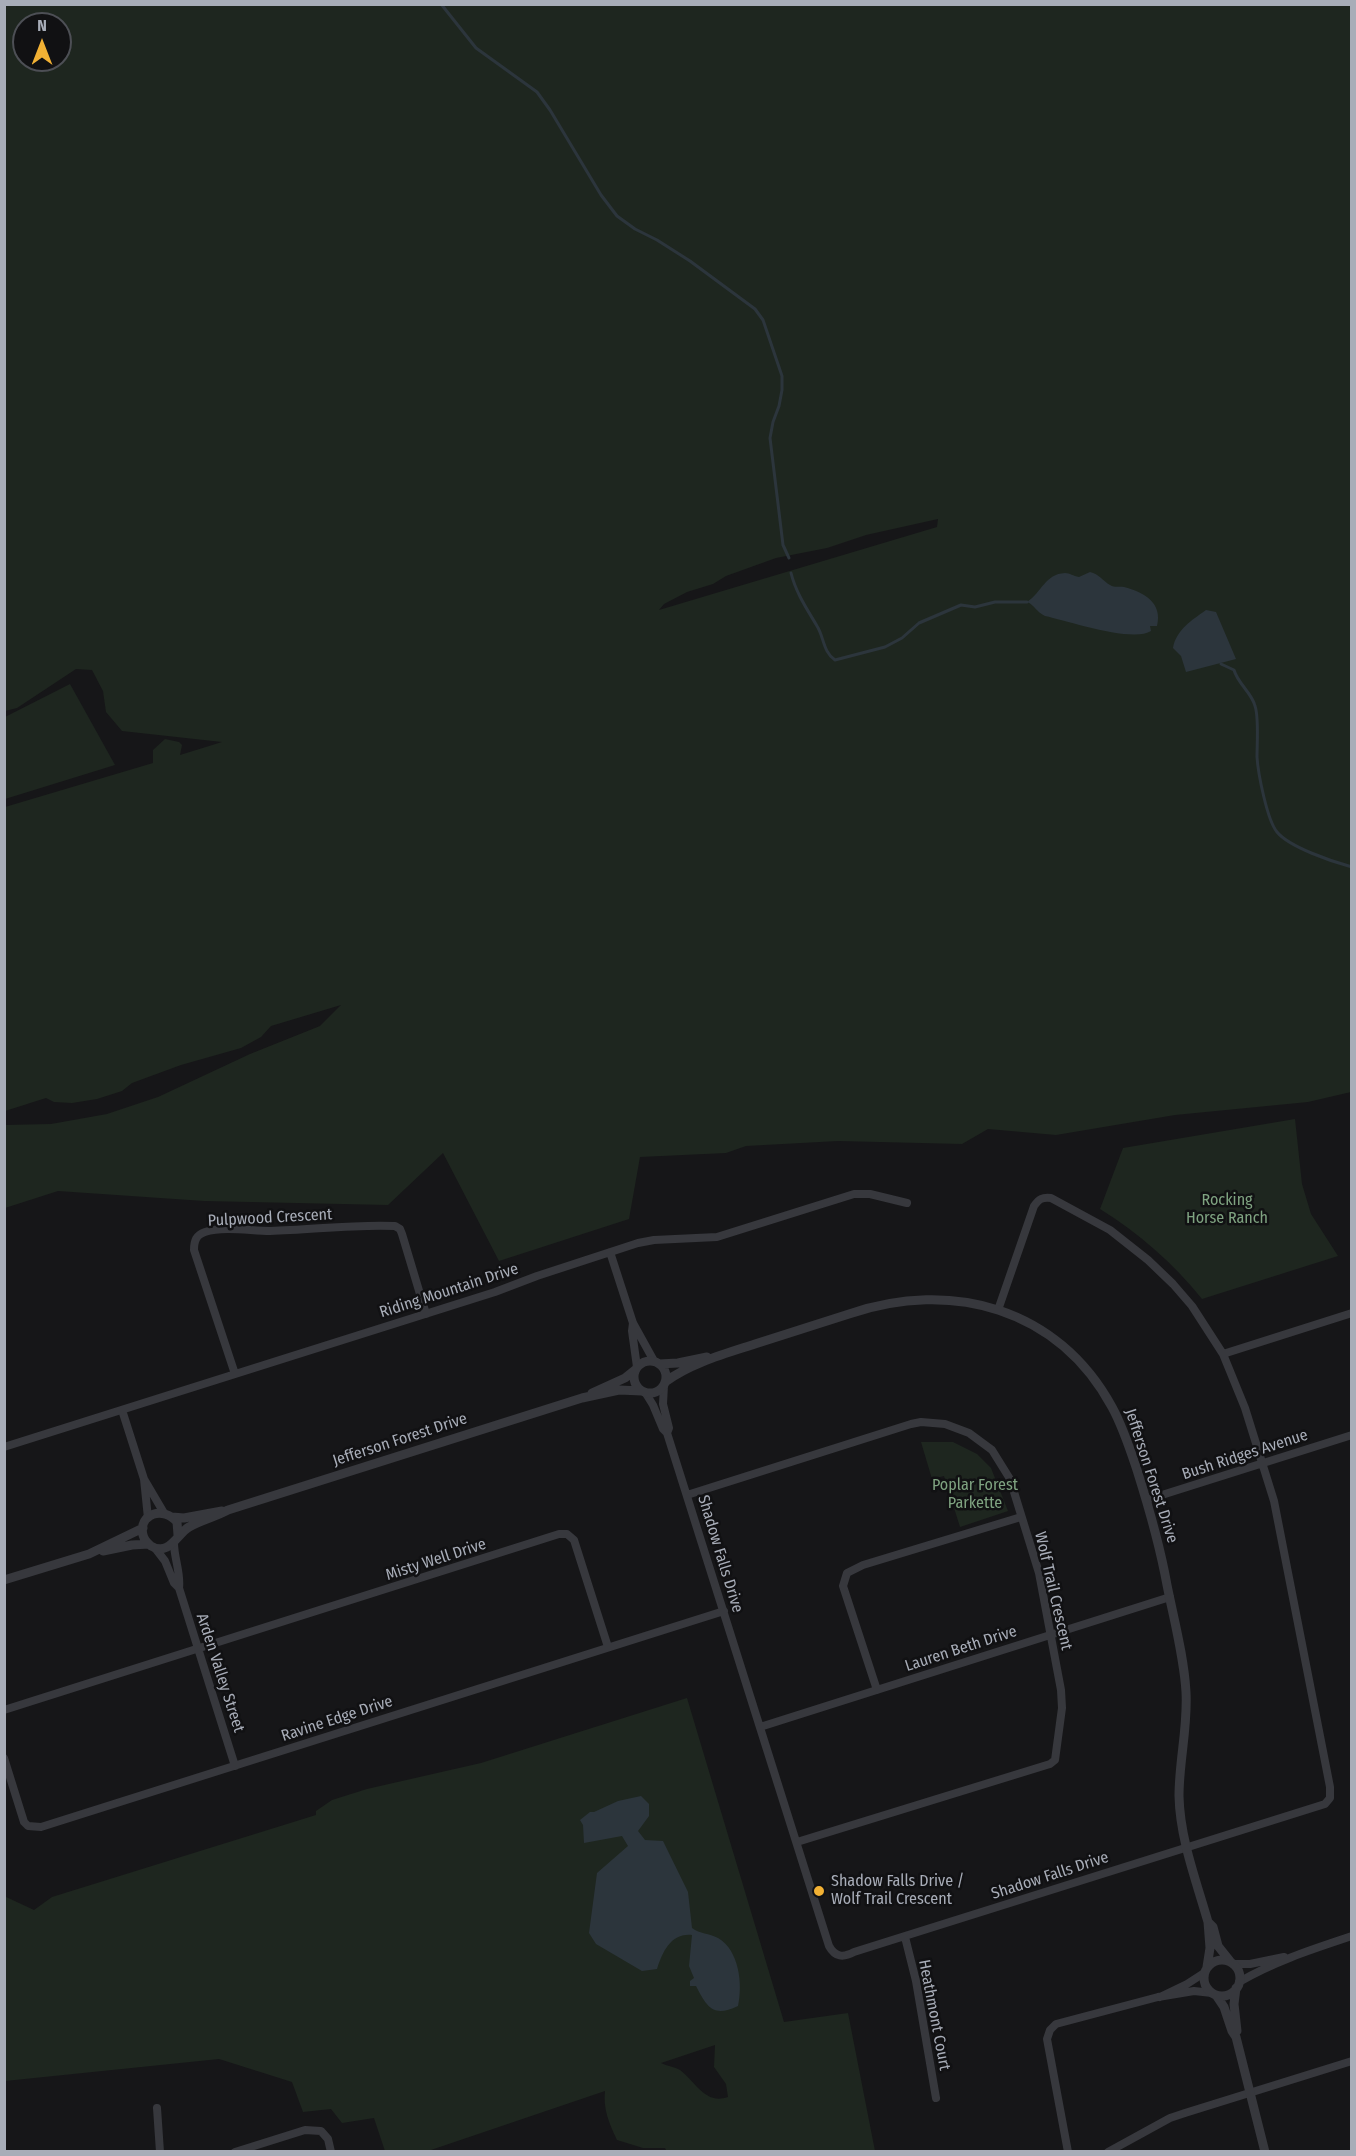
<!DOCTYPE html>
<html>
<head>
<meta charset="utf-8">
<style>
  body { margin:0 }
  #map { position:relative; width:1356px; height:2156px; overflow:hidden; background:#161618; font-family:"Fira Sans Condensed",sans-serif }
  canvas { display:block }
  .frame { position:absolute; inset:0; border:6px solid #a8adb8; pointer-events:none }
  .north { position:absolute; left:12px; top:12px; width:60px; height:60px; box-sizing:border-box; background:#111113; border:2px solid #4d4f55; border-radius:50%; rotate:0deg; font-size:16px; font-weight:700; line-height:24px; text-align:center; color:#a8adb8 }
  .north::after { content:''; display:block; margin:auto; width:21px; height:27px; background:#f2b134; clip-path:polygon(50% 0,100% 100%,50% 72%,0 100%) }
</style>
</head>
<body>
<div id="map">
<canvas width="1356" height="2156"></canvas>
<div class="frame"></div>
<div class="north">N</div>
</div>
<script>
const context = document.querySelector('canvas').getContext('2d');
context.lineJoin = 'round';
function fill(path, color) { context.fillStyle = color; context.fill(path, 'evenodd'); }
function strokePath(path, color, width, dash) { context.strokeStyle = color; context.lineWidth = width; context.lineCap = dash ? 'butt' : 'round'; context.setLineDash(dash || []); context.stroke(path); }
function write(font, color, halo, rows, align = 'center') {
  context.font = font + ' "Fira Sans Condensed",sans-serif'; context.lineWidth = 5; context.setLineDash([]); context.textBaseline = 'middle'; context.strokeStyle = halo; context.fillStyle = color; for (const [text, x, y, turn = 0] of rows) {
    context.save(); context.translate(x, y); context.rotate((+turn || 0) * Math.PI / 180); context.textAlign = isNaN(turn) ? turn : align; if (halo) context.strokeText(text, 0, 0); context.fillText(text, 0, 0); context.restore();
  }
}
fill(new Path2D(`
  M5 5H1351V1092L1308 1102 1175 1115 1056 1135 988 1129 962 1144 838 1141 746 1146 726 1153 640 1157 629 1219 499 1261 443 1153 388 1205 204 1201 58 1191 5 1208V1125L51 1124 107 1114 158 1097 250 1054 320 1026 341 1005 271 1026 261 1037 241 1048 181 1065 132 1083 122 1091 97 1099 72 1103 54 1102 46 1098 5 1111V807L153 763V750L165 739 179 742 182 745 180 755 222 742 122 731 106 712 103 691 92 670 76 669 17 708 5 711ZM24 24H60V60H24ZM938 519 937 527 659 610 664 604 687 592 713 584 726 576 776 558 827 548 866 535Z
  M70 684 115 765 5 799V717Z
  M1295 1119 1302 1184 1311 1214 1338 1256 1202 1299C1173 1263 1140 1234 1100 1209L1123 1148Z
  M921 1442H953L977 1454 991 1468 1008 1511 960 1527 944 1476 932 1479Z
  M687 1698 784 2022 848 2013 875 2151 667 2152 665 2148H643L617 2140C609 2123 603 2109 605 2091L428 2151H385L374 2118 342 2123 331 2109 303 2112 292 2082 219 2059 5 2081 4 1896 34 1910 52 1897 316 1815V1811L332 1800 367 1789 481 1763ZM715 2045 714 2067 726 2084 728 2097C705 2105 696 2082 680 2070 675 2067 667 2066 661 2063Z`), '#1e261f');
fill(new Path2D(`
  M1090 572C1099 574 1103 581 1110 585 1115 588 1119 586 1124 587 1144 592 1163 603 1157 626H1150L1151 631C1133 643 1068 621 1045 616 1036 612 1035 605 1027 602 1042 592 1045 574 1065 573 1070 573 1073 576 1079 577Z
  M1206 610 1216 612 1236 659 1186 672 1181 656 1173 648C1176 630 1192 620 1206 610Z
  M641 1796 649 1804V1816L638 1831 645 1840 663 1841 688 1892 692 1928C700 1934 709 1933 718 1938 739 1950 743 1984 738 2006 713 2018 707 2007 696 1986H690V1981L694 1978 689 1966 692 1935C671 1933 663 1951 657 1969L642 1971 596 1944 589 1933 597 1873 628 1846 622 1836 584 1843 583 1825 580 1820 590 1812H594L618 1801Z`), '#2c353c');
strokePath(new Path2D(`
  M441 4 476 48 537 92 550 110 601 195 617 216 635 229 657 240 690 261 755 309 763 320 782 376V390L779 406 773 422 770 438 783 545 789 558
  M791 573C796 593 807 609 817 626 824 637 823 652 835 660L885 647 902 638 919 623 961 605 975 607 995 602H1027
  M1221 664 1234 670C1238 684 1252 693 1255 706 1259 717 1257 744 1257 757 1258 773 1267 820 1277 832 1289 847 1333 862 1352 867`), '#2c353c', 3);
strokePath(new Path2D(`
  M610 1252 633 1323 654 1361
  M633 1323 632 1331 637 1367
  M1223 1354 1352 1313
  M235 1374 194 1250C194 1241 196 1235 205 1232 225 1226 250 1231 270 1231 312 1230 354 1224 395 1226L400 1229 402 1234 426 1314
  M664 1385 663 1404 669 1428 667 1433
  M645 1392 653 1405 663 1429 667 1433 829 1946C835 1957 843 1958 854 1952L1325 1804 1330 1798V1787L1274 1501 1245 1408 1223 1354 1192 1306 1173 1284 1148 1260 1110 1230 1051 1198C1042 1197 1039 1199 1034 1206L998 1310
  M122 1410 144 1479 164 1513
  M4 1447 495 1292 537 1276 638 1243 654 1240 717 1237 854 1194H870L907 1203
  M144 1479 148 1518
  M687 1495 911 1424 921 1422 945 1424 969 1433 992 1450 1010 1479 1039 1573 1061 1690 1062 1708 1055 1760 1050 1764 797 1842
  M1146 1500 1352 1435
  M174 1543C174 1558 181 1573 179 1588
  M155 1548 165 1561 174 1583 179 1588 235 1766
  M877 1690 843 1586 847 1573 863 1565 1021 1517
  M4 1710 559 1534H567L574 1540 608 1647
  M760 1727 1170 1597
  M4 1758 24 1822 28 1826 41 1827 724 1611
  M905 1937 916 1981 936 2098
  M1233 1964H1250L1284 1957
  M1239 1982C1275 1961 1313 1949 1352 1936
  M1160 1997 1187 1984 1204 1973
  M157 2108 160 2152
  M235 2152 305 2130 321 2131 328 2139 331 2152
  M1068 2152 1047 2039 1050 2030 1056 2024 1158 1997 1194 1991 1212 1993
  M1108 2152 1170 2118 1185 2113 1352 2061`), '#37383d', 8);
strokePath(new Path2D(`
  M634 1377a16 16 0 1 1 32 0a16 16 0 1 1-32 0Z
  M659 1364 678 1363 707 1357
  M665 1382C691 1363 724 1354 755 1344 786 1334 818 1324 849 1314 952 1279 1058 1308 1112 1407 1123 1427 1130 1449 1137 1470 1149 1508 1160 1546 1167 1585 1174 1620 1184 1657 1186 1692 1188 1727 1179 1761 1179 1796 1180 1839 1196 1880 1208 1922L1213 1927 1218 1946 1230 1961
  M592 1393 625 1378 635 1370
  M172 1517 184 1518 222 1511
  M178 1535 177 1522C164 1506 138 1513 143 1535 144 1539 147 1543 151 1546 169 1557 177 1534 189 1527 201 1520 215 1517 228 1510L582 1398 619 1390 642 1391
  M103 1551 132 1545 149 1544
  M4 1580 89 1554 143 1528
  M1204 1978a18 18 0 1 1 36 0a18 18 0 1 1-36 0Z
  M1207 1967 1210 1948 1208 1922
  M1236 1988 1234 2004 1237 2031
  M1216 1995 1224 2007 1232 2031 1236 2037 1265 2152`), '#37383d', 9);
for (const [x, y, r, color] of [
  [819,1891,6,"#f2b134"]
]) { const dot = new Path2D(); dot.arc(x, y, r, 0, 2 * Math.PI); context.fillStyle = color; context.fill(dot); strokePath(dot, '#111113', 2); }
write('16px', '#7fa381', '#111113', [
  ["Rocking",1227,1201],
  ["Horse Ranch",1227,1219],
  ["Poplar Forest",975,1486],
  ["Parkette",975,1504]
]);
write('16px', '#a8adb8', '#111113', [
  ["Pulpwood Crescent",270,1218,-3],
  ["Riding Mountain Drive",449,1291,-18],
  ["Jefferson Forest Drive",400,1440,-18],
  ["Bush Ridges Avenue",1245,1455,-18],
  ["Jefferson Forest Drive",1151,1476,72],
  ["Shadow Falls Drive",720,1554,73],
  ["Misty Well Drive",436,1560,-18],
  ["Wolf Trail Crescent",1053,1591,77],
  ["Lauren Beth Drive",961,1649,-18],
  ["Arden Valley Street",220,1673,72],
  ["Ravine Edge Drive",337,1719,-18],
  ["Shadow Falls Drive",1050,1876,-18],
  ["Heathmont Court",934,2015,79]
]);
write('16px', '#a8adb8', '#111113', [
  ["Shadow Falls Drive /",831,1882],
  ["Wolf Trail Crescent",831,1900]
], 'left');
</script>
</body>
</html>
